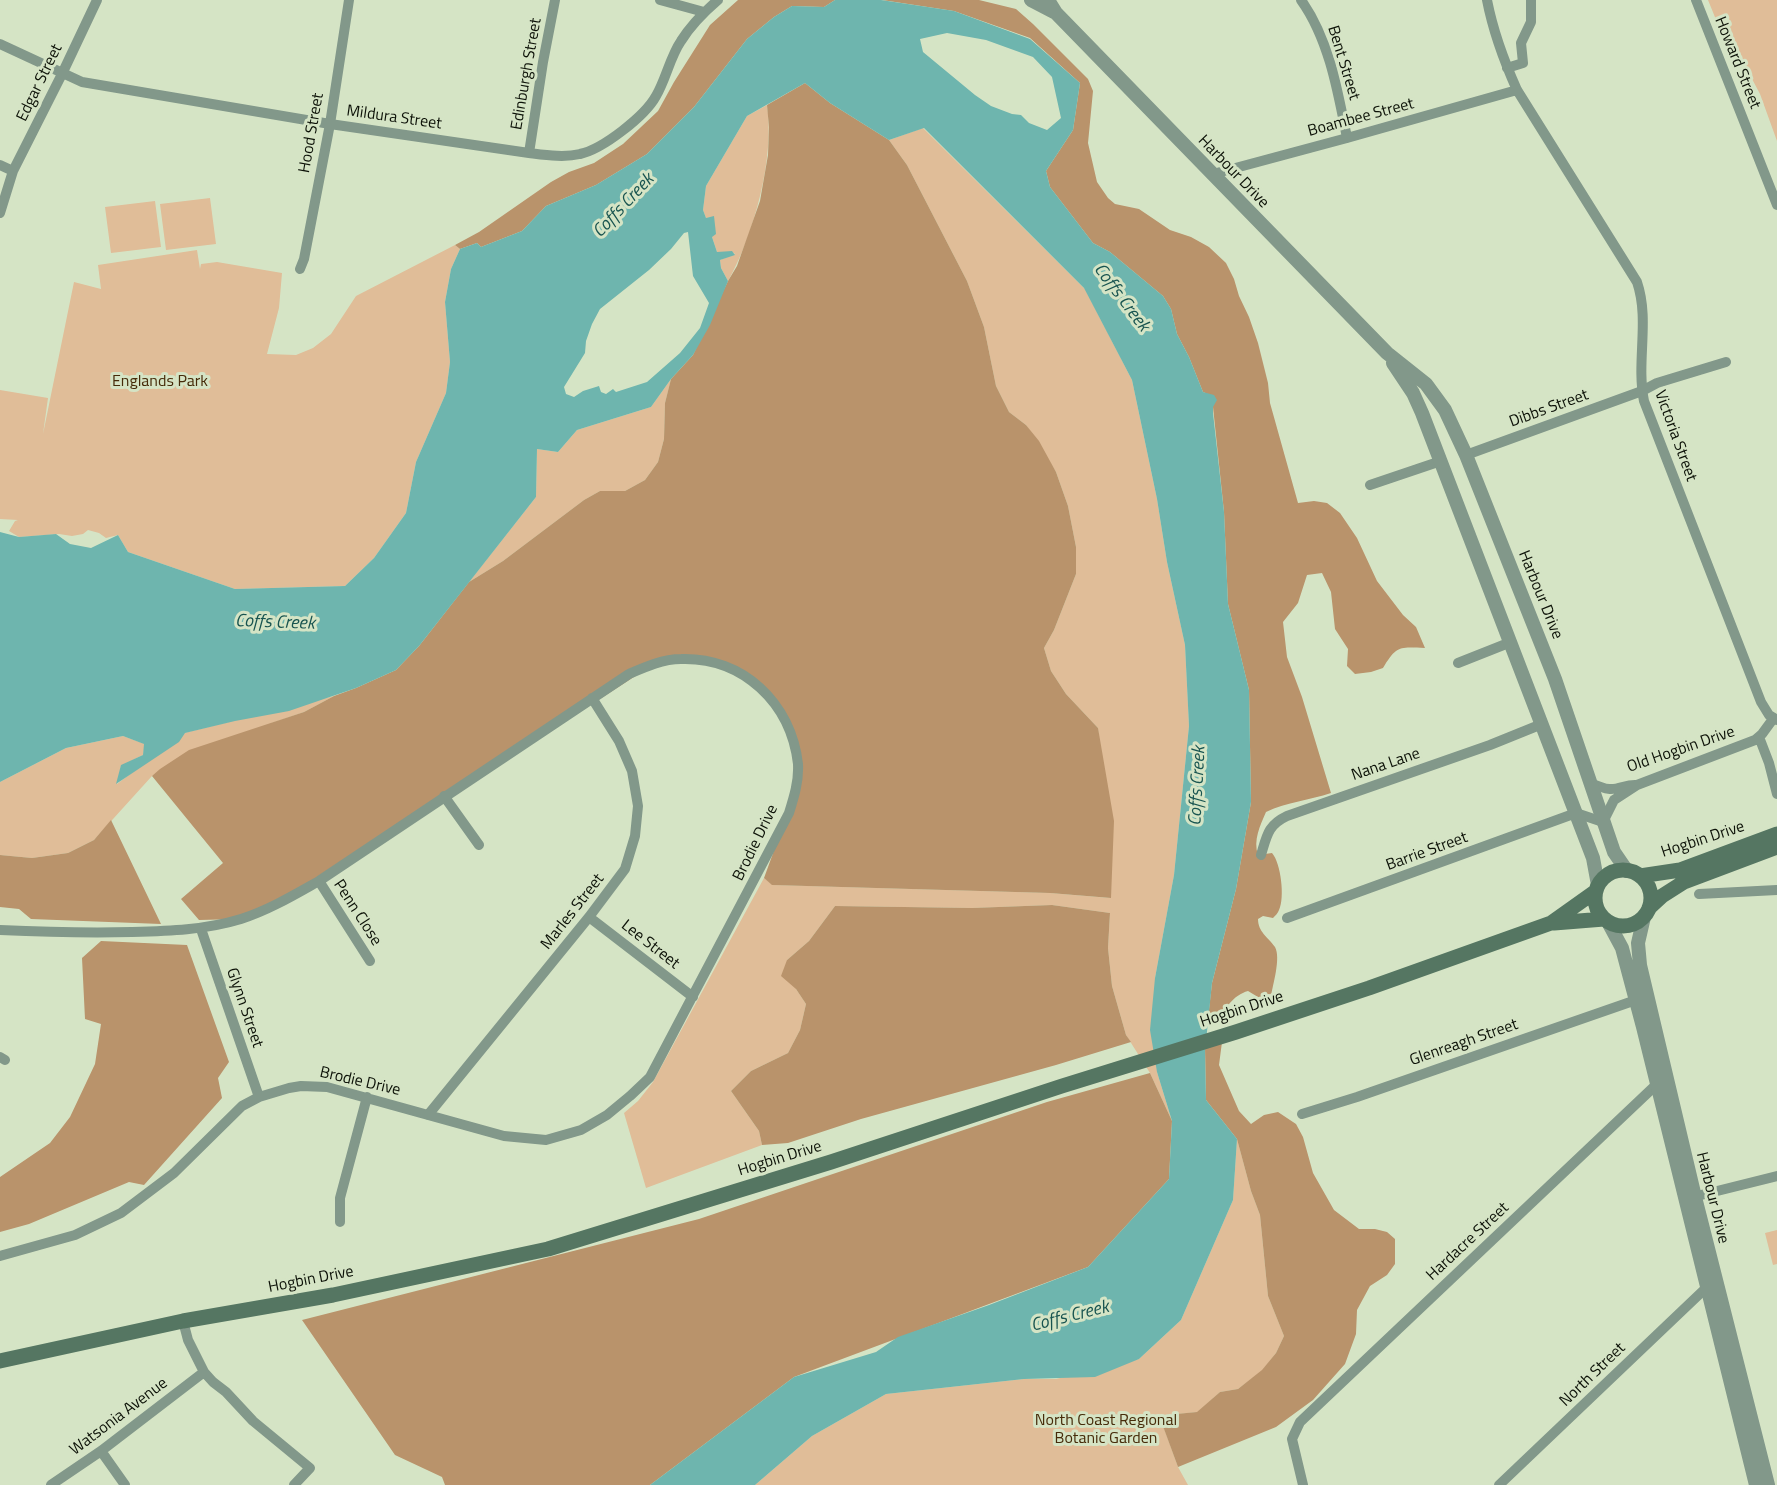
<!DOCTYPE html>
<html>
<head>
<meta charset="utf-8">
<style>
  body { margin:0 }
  canvas { display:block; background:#d5e4c5 }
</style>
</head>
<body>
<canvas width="1777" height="1485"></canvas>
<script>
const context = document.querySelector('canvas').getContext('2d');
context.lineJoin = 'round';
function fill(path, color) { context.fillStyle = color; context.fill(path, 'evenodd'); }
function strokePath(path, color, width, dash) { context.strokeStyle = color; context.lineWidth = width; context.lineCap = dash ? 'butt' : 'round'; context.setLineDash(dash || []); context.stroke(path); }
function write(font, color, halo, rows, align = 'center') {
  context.font = font + ' "Titillium Web",sans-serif'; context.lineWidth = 6; context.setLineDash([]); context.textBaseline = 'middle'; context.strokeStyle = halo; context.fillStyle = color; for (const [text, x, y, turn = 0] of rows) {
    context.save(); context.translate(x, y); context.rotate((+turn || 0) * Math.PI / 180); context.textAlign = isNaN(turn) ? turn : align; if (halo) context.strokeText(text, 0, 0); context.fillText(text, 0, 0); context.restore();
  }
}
fill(new Path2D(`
  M1708 0H1777V141L1760 94 1751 77 1732 59Z
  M767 105C775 157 754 235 728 281L721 268 720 260 735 254 732 252H717L712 237 714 217 706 218 703 210 706 186 747 116Z
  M923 128 1085 289 1132 380 1157 499 1167 562 1185 645 1189 726 1174 875 1155 978 1157 1072 1172 1121 1150 1073 1126 1035 1112 986 1108 948 1110 913 1052 905 972 908 835 906 809 941 787 960 796 989 806 1004 800 1030 788 1053 751 1071 731 1091 759 1131 762 1145 646 1188 624 1113 638 1101 653 1082 764 878 773 885 1050 893 1110 898 1098 728 1066 694 1051 671 1044 648 1054 630 1076 574V547L1068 506 1056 472 1026 425 1009 412 996 386 984 327 967 281 907 165 889 140Z
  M210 198 216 244 166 250 160 204Z
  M155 201 161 247 111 253 105 207Z
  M455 245 460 249 451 269 445 302 450 362 446 393 416 462 406 513 374 558 345 586 235 589 128 552 118 535 106 538 99 533 88 530 83 534 72 536 59 534 19 537 9 531 15 521 18 520 0 519V390L48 398 43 434 74 282 101 289 98 265 197 250 200 269 201 264 217 262 282 273 279 308 267 354 296 355 313 348 331 334 356 296Z
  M671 379 665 403 664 439 658 462 645 480 625 491H600L584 500 503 561 469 582 536 497 537 449 558 452 577 430 651 407Z
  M334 696 304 712 272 723 152 776 94 840 68 853 32 858 0 855V782L66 748 123 736 145 744 143 755 121 766 117 784 184 733Z
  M1237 1139 1251 1191 1260 1215 1268 1296 1284 1336 1276 1353 1262 1371 1238 1389 1220 1392 1198 1412 1167 1415 1160 1417 1178 1467 1188 1485H755L812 1436 886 1394 1024 1379H1056L1139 1359 1181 1320 1233 1200Z
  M1777 1230V1264L1773 1265 1765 1233Z`), '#e0bd98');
fill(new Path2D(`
  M738 0H835L824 7 792 6 774 17 747 39 694 107 647 154 596 185 546 206 522 231 481 247 477 243 460 249 455 245 479 232 551 182 569 172 594 163 623 144 658 111 674 82 710 25Z
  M882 0H979L1016 9 1033 24 1088 79 1093 91 1088 143 1097 182 1108 198 1115 204 1139 209 1170 230 1191 237 1209 247 1226 263 1234 279 1239 296 1249 317 1258 343 1268 383 1270 403 1298 503 1314 501 1327 503 1340 513 1357 538 1377 581 1403 615 1416 627 1425 648C1399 647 1397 645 1383 668L1371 672 1355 674 1347 666 1348 649 1335 629 1331 592 1322 573 1307 575 1298 603 1283 622 1287 657 1302 697 1331 793C1310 800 1287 802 1266 812 1260 826 1253 840 1258 855L1272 853C1281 863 1285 898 1279 910 1278 913 1275 916 1273 918L1263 916 1258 919C1258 932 1268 937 1275 947 1281 958 1273 984 1271 996L1263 1000 1248 991C1234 995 1222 1009 1222 1023L1207 1027 1212 983 1236 889 1251 802 1249 690 1228 604 1224 512 1213 407 1210 395 1203 392 1189 357 1177 334 1171 309 1163 296 1110 252 1093 243 1050 187 1046 171 1073 130 1080 83 1030 38 954 11Z
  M805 83 830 103 889 140 907 165 967 281 984 327 996 386 1009 412 1026 425 1039 441 1056 472 1068 506 1076 547V574L1054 630 1044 648 1051 671 1066 694 1098 728 1114 821 1111 898 1050 893 772 885 764 878 795 793 792 738 769 696 715 661 654 664 319 881 239 919 199 920 181 899 223 863 152 776 160 769 189 750 304 712 334 696 356 688 396 670 419 646 469 582 503 561 584 500 600 491H625L645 480 658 462 664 439 665 403 671 379 693 355 728 281 737 266 760 201 768 155 769 127 767 105Z
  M111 820 161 924 31 919 19 909 0 907V855L32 858 68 853 94 840Z
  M1052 905 1110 913 1108 948 1112 986 1126 1035 1131 1042 1056 1065 861 1119 788 1143 762 1145 759 1131 731 1091 751 1071 788 1053 800 1030 806 1004 796 989 781 976 787 960 809 941 835 906 972 908Z
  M101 941 187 945 229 1062 218 1078 222 1098 144 1185 129 1182 29 1224 0 1232V1177L50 1143 70 1117 95 1064 101 1024 85 1019 82 958Z
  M1222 1042 1219 1065 1239 1111 1251 1124 1264 1115 1278 1112 1296 1124 1303 1137 1313 1173 1334 1210 1359 1229H1375L1387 1232 1395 1239V1264L1387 1275 1370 1286 1357 1310 1356 1334 1345 1364 1313 1400 1276 1427 1178 1467 1160 1418 1166 1415 1197 1412 1220 1392 1238 1389 1262 1370 1276 1353 1284 1336 1268 1296 1260 1215 1251 1191 1237 1139 1206 1100 1205 1048Z
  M1150 1073 1172 1121 1169 1179 1088 1267 794 1377 650 1485H445L442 1477 395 1455 302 1320 699 1219 1047 1102Z`), '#b9936b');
fill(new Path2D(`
  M835 0H881L954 11 1030 39 1080 83 1073 130 1046 171 1050 187 1093 243 1110 252 1163 296 1171 309 1177 334 1189 357 1203 392 1214 395 1217 400 1213 407V413L1224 512 1228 604 1249 690 1251 802 1236 889 1212 983 1205 1051 1206 1100 1237 1139 1233 1200 1181 1320 1139 1359 1095 1377 1024 1379 886 1394 812 1436 755 1485H650L794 1377 876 1352 898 1337 989 1305 1088 1267 1169 1179 1172 1121 1157 1072 1150 1030 1155 978 1174 875 1189 726 1185 645 1167 562 1157 499 1132 380 1084 288 924 128 889 140 830 103 805 83 747 116 706 186 703 210 706 218 714 216 716 234 712 237 717 252 732 251 735 255 720 260 721 268 728 281 710 325 693 355 671 379 651 407 577 430 558 452 537 449 536 497 419 646 396 670 356 688 289 711 235 721 185 733 179 742 116 784 121 765 143 755 144 744 123 736 66 748 0 782V532L19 537 56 534 70 544 91 548 118 535 128 552 235 589 345 586 374 558 406 513 416 462 446 393 450 362 445 302 451 269 460 249 477 243 481 247 522 231 546 206 596 185 647 154 694 107 747 39 774 17 792 6 824 7ZM947 33 986 40 1033 57 1052 77 1061 118 1047 130 1029 123 1021 115 1012 114 991 106 975 95 923 52 920 39ZM688 232 693 276 709 303 700 328 680 353 647 382 616 392 613 389 606 394 601 392 599 386 583 391 574 397 566 394 564 387 585 353 586 341 592 324 600 309 649 270 671 249 684 233Z`), '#6eb5ae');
strokePath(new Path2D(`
  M660 0 704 12
  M1301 0C1329 39 1338 92 1347 138
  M1487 0C1493 31 1504 61 1517 90L1637 282C1650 320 1636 362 1644 401L1761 702 1769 715 1777 720
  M1696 0 1777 205
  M0 44 82 82 330 124 529 153C545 155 564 158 580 154 603 149 645 116 656 96 666 79 670 57 681 41 691 25 704 12 718 0
  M1507 68 1523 63 1521 43 1531 22V0
  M529 153 543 62 555 0
  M0 165 13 171
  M1213 174 1347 138 1517 90
  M0 213 13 171 62 74 97 0
  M300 269 304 259 330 124 349 0
  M1466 455 1642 391 1657 383 1726 362
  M1370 485 1441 461
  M1458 663 1511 642
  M1759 737 1769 763 1777 794
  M1591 785C1599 784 1603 790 1611 789 1620 789 1627 784 1637 785L1755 740 1762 734 1773 719
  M444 796 479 845
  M1261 855C1267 835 1268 825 1287 816L1490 745 1542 724
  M319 881 370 961
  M1699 894 1777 890
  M589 917 693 997
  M1287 918 1576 813 1603 822 1614 800 1637 785
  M201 929 259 1097
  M0 930C44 932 88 933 132 932 169 931 205 930 241 919 269 910 294 895 319 881L629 674C645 667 663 659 681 659 743 657 791 703 798 764 799 781 794 797 789 813L650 1077 630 1096 607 1115 581 1130 546 1140 504 1136 327 1087 301 1086 289 1088 259 1097 242 1106 174 1173 121 1213 75 1235 0 1256
  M0 1057 5 1060
  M1302 1114 1357 1097 1636 1000
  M428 1115 589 917 625 869 635 836 638 806 632 771 619 741 592 698
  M1689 1198 1777 1176
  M340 1222V1198L367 1097
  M183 1321 188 1340 204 1372 213 1382 226 1392 253 1421 310 1468 294 1485
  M101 1451 125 1485
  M51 1485 101 1451 204 1372
  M1303 1485 1292 1439 1300 1422 1657 1084
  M1499 1485 1707 1287`), '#82988a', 10);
strokePath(new Path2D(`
  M1031 0 1056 13
  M1048 0 1056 13 1387 353 1426 384 1445 410 1466 455 1555 679 1614 852 1627 871
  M1393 363 1413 393 1422 413 1593 858 1598 885
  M1644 917 1638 943 1640 965 1695 1197 1768 1485
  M1608 922 1622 948 1643 1027 1756 1485`), '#82988a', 14);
strokePath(new Path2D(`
  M1595 898a28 28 0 1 1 56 0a28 28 0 1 1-56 0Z
  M1640 876 1680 870 1777 834
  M1649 908 1662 896 1684 882 1777 847
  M1554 923 1604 919
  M0 1361 183 1321 333 1295 548 1249 831 1162 1062 1086 1236 1032 1369 988 1551 923 1596 891`), '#557662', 15);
write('16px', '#0c1107', '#d5e4c5', [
  ["Bent Street",1343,63,73],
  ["Howard Street",1737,63,68],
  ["Edinburgh Street",527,74,-80],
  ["Edgar Street",40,83,-64],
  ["Mildura Street",394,118,8],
  ["Boambee Street",1361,118,-15],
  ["Hood Street",312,133,-80],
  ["Harbour Drive",1233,172,46],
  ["Dibbs Street",1549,409,-20],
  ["Victoria Street",1675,436,70],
  ["Harbour Drive",1540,595,68],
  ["Old Hogbin Drive",1681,750,-19],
  ["Nana Lane",1386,765,-19],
  ["Hogbin Drive",1703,840,-18],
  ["Brodie Drive",756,843,-64],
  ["Barrie Street",1427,852,-20],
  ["Marles Street",573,912,-52],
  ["Penn Close",357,913,57],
  ["Lee Street",650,945,38],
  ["Glynn Street",244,1008,71],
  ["Hogbin Drive",1242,1010,-18],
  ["Glenreagh Street",1464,1043,-19],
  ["Brodie Drive",360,1082,13],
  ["Hogbin Drive",780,1159,-17],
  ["Harbour Drive",1712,1198,76],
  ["Hardacre Street",1468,1242,-43],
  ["Hogbin Drive",311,1280,-11],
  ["North Street",1593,1375,-44],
  ["Watsonia Avenue",119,1417,-37]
]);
write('16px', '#462b09', '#d5e4c5', [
  ["Englands Park",160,382],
  ["North Coast Regional",1106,1421],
  ["Botanic Garden",1106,1439]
]);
write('italic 18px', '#185450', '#d5e4c5', [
  ["Coffs Creek",624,206,-47],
  ["Coffs Creek",1121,298,53],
  ["Coffs Creek",275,623,2],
  ["Coffs Creek",1198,786,-87],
  ["Coffs Creek",1070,1317,-14]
]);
</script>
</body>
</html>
